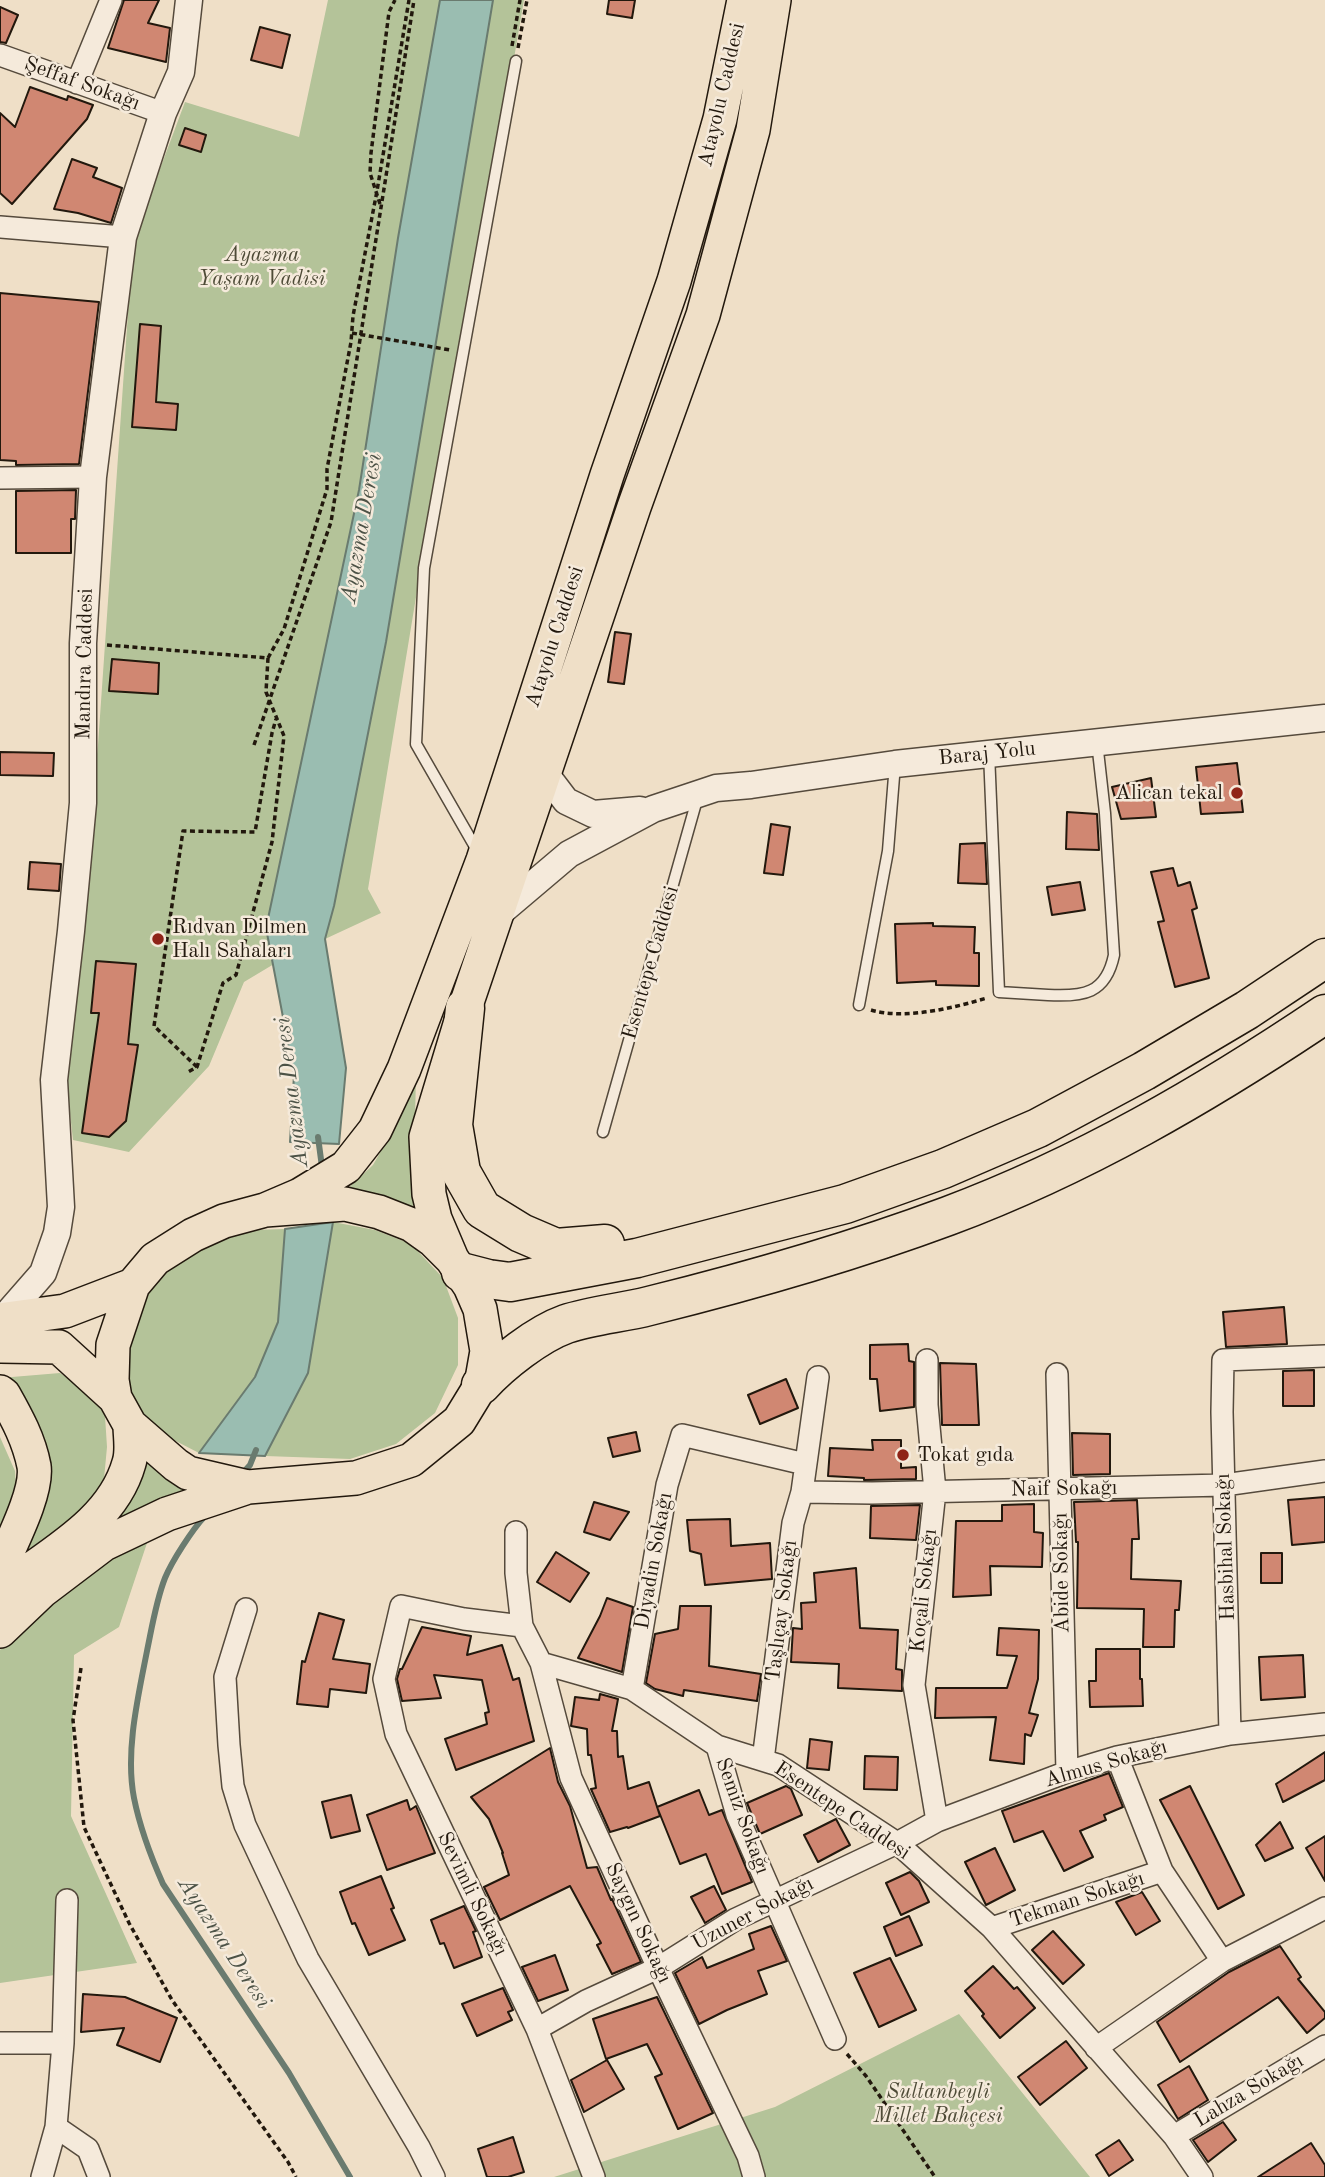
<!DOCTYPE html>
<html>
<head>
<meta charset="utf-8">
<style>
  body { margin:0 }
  canvas { display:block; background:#efdfc7 }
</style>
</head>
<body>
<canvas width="1325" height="2177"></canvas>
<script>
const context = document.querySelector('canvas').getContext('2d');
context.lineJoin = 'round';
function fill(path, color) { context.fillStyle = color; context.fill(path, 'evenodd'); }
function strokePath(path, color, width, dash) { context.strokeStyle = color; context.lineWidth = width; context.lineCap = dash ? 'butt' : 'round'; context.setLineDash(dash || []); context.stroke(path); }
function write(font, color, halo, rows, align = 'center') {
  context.font = font + ' "Old Standard TT",serif'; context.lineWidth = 5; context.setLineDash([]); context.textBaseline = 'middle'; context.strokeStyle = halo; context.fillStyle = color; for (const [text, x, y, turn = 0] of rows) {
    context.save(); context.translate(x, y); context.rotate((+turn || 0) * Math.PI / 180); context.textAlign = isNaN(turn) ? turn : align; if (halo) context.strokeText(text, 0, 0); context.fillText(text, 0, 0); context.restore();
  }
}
fill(new Path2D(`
  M328 0H440L398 238 359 490 266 928 274 964 244 982 209 1066 129 1152 73 1140 64 1060 98 745 133 241 185 102 299 137Z
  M493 0H524L494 175 417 591 368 889 381 913 325 939 334 906 386 642Z
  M416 1075 413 1209 344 1192 373 1165 397 1123Z
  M333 1222 375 1230 411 1244 443 1278 458 1318V1365L435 1413 396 1444 350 1459 265 1456 308 1373Z
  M285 1229 278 1322 255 1377 199 1453 168 1437 137 1409 123 1373 128 1333 145 1297 171 1268 209 1245 252 1230Z
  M60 1373 91 1393 105 1416 107 1447 104 1479 82 1516 28 1551 38 1517 0 1378Z
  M0 1437 15 1471 17 1506 0 1545Z
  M140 1458 185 1491 87 1541Z
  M152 1528 119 1627 74 1655 71 1816 137 1963 0 1983V1650L48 1596Z
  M959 2014 1090 2177H554L775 2107Z`), '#b4c399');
const water = new Path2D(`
  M440 0H493L386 642 334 906 325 939 346 1068 339 1144 290 1142 294 1075 266 928 359 490 398 238Z
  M333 1222 308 1373 265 1456 199 1453 255 1377 278 1322 285 1229Z`);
fill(water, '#9abdb1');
strokePath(water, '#6a7b6f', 2);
strokePath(new Path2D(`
  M318 1137 322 1167
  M242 1474 250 1465 256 1450
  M205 1516C192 1530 172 1561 165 1578 156 1601 152 1627 147 1651 138 1697 125 1752 134 1798 140 1828 151 1857 163 1884L289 2073 350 2177`), '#6a7b6f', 6);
const building = new Path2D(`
  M124 0H159L148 23 170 28 166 62 108 48Z
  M609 0H635L632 18 607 14Z
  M0 7 18 15 6 43 0 42Z
  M260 27 290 35 282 68 251 60Z
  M30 87 67 100 68 96 93 105 87 119 12 204 0 193V113L15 127Z
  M185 128 206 135 201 152 179 145Z
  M72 159 97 168 93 177 122 188 111 223 78 213 54 209Z
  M0 293 99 302 79 464 16 465V461L0 460Z
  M140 324 161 326 156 402 178 404 176 430 132 427Z
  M76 490 75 519H71V553H16V491Z
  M615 632 631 634 624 684 608 682Z
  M112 659 159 663 158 694 109 691Z
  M0 752 54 753 53 776 0 775Z
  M1237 763 1243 812 1201 814 1196 767Z
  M1151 778 1156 817 1121 819 1112 787Z
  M1067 812 1097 814 1099 850 1066 849Z
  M771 824 790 827 783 875 764 873Z
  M985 843 987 884 958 883 960 844Z
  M30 862 61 864 59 891 28 889Z
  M1173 868 1178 886 1190 882 1197 908 1192 910 1209 978 1175 987 1158 922 1164 921 1151 872Z
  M1080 882 1085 910 1052 915 1047 887Z
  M933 923V926L975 927 974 953H979V986L936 985V981L897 983 895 924Z
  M96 961 136 964 128 1044 138 1045 126 1121 109 1137 82 1133 99 1013H91Z
  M1284 1307 1287 1344 1226 1347 1223 1312Z
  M908 1344 909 1361 914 1362V1407L880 1411 877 1379H870V1345Z
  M940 1363 976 1364 979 1425H942Z
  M1314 1370V1406H1283V1371Z
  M786 1379 798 1408 760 1424 748 1395Z
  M636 1432 640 1451 613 1457 608 1438Z
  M1072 1433 1110 1434V1474L1073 1475Z
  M872 1440H901V1468L916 1467V1479L864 1480V1478L828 1476 830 1448 873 1450Z
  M1325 1497V1542L1292 1545 1288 1500Z
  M1137 1500 1139 1539H1132L1131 1579 1181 1581 1179 1610H1175L1174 1647H1143L1144 1609 1077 1608 1078 1542H1076L1074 1502Z
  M594 1502 629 1512 610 1540 584 1532Z
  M1034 1504V1532L1043 1533 1042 1567 990 1566 991 1595 953 1597 956 1521H1002V1505Z
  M920 1505 916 1540 870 1538 871 1506Z
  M730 1519 731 1546 770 1543 772 1579 705 1585 701 1554 690 1551 687 1520Z
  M556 1552 589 1573 570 1602 537 1582Z
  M1261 1553H1282V1583H1261Z
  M856 1568 860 1628 898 1630 896 1669 902 1670V1691L838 1688 839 1664 791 1662 793 1628 802 1629 801 1603 816 1602 814 1573Z
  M607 1598 633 1607 622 1672 578 1658 600 1616Z
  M680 1606H711L709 1666 761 1674 757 1701 684 1690 683 1696 655 1689 646 1683 655 1634 678 1629Z
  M319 1613 344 1620 333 1659 370 1664 366 1693 330 1689 328 1707 297 1704 302 1661 305 1662Z
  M422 1627 471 1636 467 1655 502 1645 513 1680 519 1678 534 1741 456 1770 445 1739 487 1724 485 1713 489 1712 482 1680 434 1675 441 1698 402 1701 397 1679 400 1669H402Z
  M999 1628 1039 1630 1038 1679 1029 1713 1038 1715 1031 1736 1025 1734 1024 1764 990 1760 996 1717 935 1718 936 1688H1007L1017 1656 997 1655Z
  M1096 1649H1140V1679H1142L1143 1706 1090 1707 1089 1681H1096Z
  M1303 1655 1305 1697 1261 1700 1259 1657Z
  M600 1694 618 1699 612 1731H617L618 1757 623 1756 628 1789 649 1782 660 1816 628 1828 627 1827 610 1832 591 1789 596 1788 591 1755H588L587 1729 571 1726 575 1697 599 1700Z
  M810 1739 832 1742 829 1770 807 1768Z
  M550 1748 558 1782 570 1806 587 1868 597 1867 611 1900 612 1899 641 1962 612 1974 597 1945 601 1943 570 1886 500 1920 484 1887 509 1875 502 1853H503L489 1819 471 1797Z
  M1325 1752V1780L1283 1802 1276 1784Z
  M865 1756 898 1757 897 1790 864 1789Z
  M1109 1773 1123 1807 1104 1815 1106 1820 1080 1831 1093 1857 1064 1871 1043 1831 1014 1842 1002 1811Z
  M786 1786 791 1789 802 1815 760 1834 747 1803Z
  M1190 1786 1244 1895 1218 1909 1160 1800Z
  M699 1790 709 1815 722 1810 752 1882 722 1894 706 1854 680 1864 657 1807Z
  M351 1795 360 1831 331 1838 322 1802Z
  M407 1800 410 1810 416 1806 435 1853 387 1870 367 1815Z
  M836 1819 850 1845 818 1862 804 1835Z
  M1280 1822 1293 1848 1265 1861 1256 1845Z
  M1325 1836V1881L1306 1848Z
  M995 1848 1015 1890 986 1905 965 1862Z
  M910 1872 919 1881 929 1902 901 1915 886 1883Z
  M381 1876 394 1908 391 1909 405 1940 369 1955 355 1923 352 1924 340 1892Z
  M714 1886 726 1910 705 1923 691 1897Z
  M1142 1892 1160 1921 1136 1935 1116 1902Z
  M464 1906 476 1931 473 1932 482 1957 454 1968 444 1943 440 1944 431 1920Z
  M909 1916 922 1945 896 1956 884 1927Z
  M771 1926 787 1961 758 1971 767 1994 727 2010 699 2024 675 1973 702 1957 707 1968 754 1949 749 1934Z
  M1053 1931 1084 1965 1063 1984 1032 1950Z
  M1280 1946 1301 1977 1298 1979 1325 2012V2018L1307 2033 1278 1997 1180 2062 1157 2022 1229 1972Z
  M555 1955 568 1990 538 2001 522 1967Z
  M890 1958 916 2010 879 2027 854 1973Z
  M993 1966 1014 1989 1017 1987 1035 2008 1000 2038 982 2016 984 2014 965 1991Z
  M503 1988 513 2010 508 2012 512 2020 477 2036 462 2004Z
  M83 1994 125 1997 177 2018 160 2062 117 2045 124 2028 81 2032Z
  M657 1997 713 2113 678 2129 655 2077 662 2074 647 2044 606 2059 593 2019Z
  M1066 2041 1087 2068 1040 2105 1018 2077Z
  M607 2060 624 2089 584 2112 571 2080Z
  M1189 2066 1208 2100 1178 2119 1158 2085Z
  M1223 2122 1236 2140 1208 2162 1193 2140Z
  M513 2137 524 2172 508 2177H487L478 2149Z
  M1119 2140 1133 2160 1109 2176 1096 2155Z
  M1311 2143 1325 2165V2177H1258Z`);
fill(building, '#d08772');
strokePath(building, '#22180d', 2);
const service = new Path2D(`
  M989 753 999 992C1016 993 1032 994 1048 995 1083 997 1106 994 1114 955L1105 813 1097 742
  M478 852 416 744 424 568 516 61
  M859 1005 888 851 895 764
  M603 1132 698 796`);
const minor = new Path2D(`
  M0 55 163 113
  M77 83 111 0
  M0 227 123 237
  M0 478 93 477
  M927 1360V1405L935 1491 914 1685 937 1821
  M1057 1374 1067 1772
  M802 1492 872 1493 1224 1485 1325 1471
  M516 1532V1573L522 1626 541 1663 632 1689 717 1746 778 1765 897 1843 992 1928 1174 2136 1202 2177
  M246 1609 225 1677 229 1745 233 1786 245 1825 308 1959 419 2147 434 2177
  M522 1626 464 1619 401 1606 384 1679 396 1734 537 2029 594 2177
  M541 1663 571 1778 658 1968 748 2156 754 2177
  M632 1689 667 1485 682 1435 805 1464
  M1230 1734 1222 1412 1223 1360 1325 1356
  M717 1746 737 1815 835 2039
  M1117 1757 1162 1871 1222 1961
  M763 1760 793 1523 802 1492 818 1377
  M992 1928 1162 1871
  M537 2029 586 2001 658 1968 736 1919 897 1843 937 1821 1067 1772 1117 1757 1230 1734 1325 1724
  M0 2043H63
  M1096 2048 1222 1961 1325 1908
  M56 2127 88 2149 99 2177
  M1174 2136 1325 2046
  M42 2177 56 2127 63 2043 67 1900`);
const tertiary = new Path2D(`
  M544 772 566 801 593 814 640 810
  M497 915 569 854 653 809 716 788 751 785 895 764 1325 718
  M2 1320 43 1273 57 1233 61 1207 54 1080 71 931 83 803V643L93 477 123 237 163 113 181 72 189 0`);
const primary = new Path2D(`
  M345 1204 379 1212 412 1225 433 1240 452 1259 470 1286 480 1309 487 1351 481 1385 459 1421 411 1460 356 1478 248 1487 188 1473 176 1465 130 1425 115 1398 112 1380 113 1345 133 1285 155 1259 193 1235 224 1221 265 1210Z
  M265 1210 300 1195 346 1167 375 1130 404 1069 483 860 607 475 674 281 720 119 744 0
  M452 1259 435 1219 429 1194 426 1137 465 1008 634 507 703 315 753 130 774 0
  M0 1320 65 1311 133 1285
  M0 1346 59 1347 115 1398
  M0 1392 4 1395C17 1418 29 1440 34 1466 38 1492 11 1543 0 1569
  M0 1592C47 1555 112 1524 129 1463 133 1451 130 1436 130 1425
  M0 1631 42 1591 104 1544 167 1514 245 1488`);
const motorway = new Path2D(`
  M465 1008 453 1125 461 1172 482 1209 521 1233 556 1248 605 1244
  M461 1272 488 1279 510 1282 637 1258 845 1204 943 1169 1038 1128 1144 1071 1247 1010 1325 958
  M481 1385C501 1363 538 1334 566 1324 593 1315 622 1313 649 1306 750 1281 851 1252 948 1216 1082 1166 1206 1094 1325 1014`);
strokePath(service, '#554a3c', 13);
strokePath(minor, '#554a3c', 24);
strokePath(tertiary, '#554a3c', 29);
strokePath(primary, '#22180d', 36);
strokePath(motorway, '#22180d', 41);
strokePath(new Path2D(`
  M512 46 520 0
  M518 48 527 0
  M380 204 370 173 371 153 389 12 395 0
  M352 333 450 350
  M107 645 268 658 266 692 284 736 272 842 236 975 223 983 197 1067 188 1072
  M268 658 284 629 327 489V469L351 342 353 316 377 191 409 0
  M254 745 331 522 414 0
  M871 1010C905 1020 953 1008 987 998
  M197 1067 154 1026 183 831 255 832 272 733 276 719
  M81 1668 73 1720 84 1827 129 1923 172 2000 288 2162 296 2177
  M847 2054 866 2076 935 2177`), '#22180d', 3.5, [5, 3.5]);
strokePath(service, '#f5eadb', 10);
strokePath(minor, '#f5eadb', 21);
strokePath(tertiary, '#f5eadb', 26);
strokePath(primary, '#efdfc7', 33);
strokePath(motorway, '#efdfc7', 38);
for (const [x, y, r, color] of [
  [1237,793,7,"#8f2418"],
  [158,939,7,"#8f2418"],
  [903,1455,7,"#8f2418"]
]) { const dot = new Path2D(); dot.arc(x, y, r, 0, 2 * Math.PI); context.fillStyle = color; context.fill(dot); strokePath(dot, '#f5eadb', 2.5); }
write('21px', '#22180d', '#f5eadb', [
  ["Şeffaf Sokağı",82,84,20],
  ["Atayolu Caddesi",722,95,-77],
  ["Atayolu Caddesi",555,637,-72],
  ["Mandıra Caddesi",85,664,-89],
  ["Baraj Yolu",987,754,-6],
  ["Esentepe Caddesi",651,963,-74],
  ["Naif Sokağı",1064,1489,-1],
  ["Hasbihal Sokağı",1226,1547,-92],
  ["Diyadin Sokağı",654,1561,-80],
  ["Abide Sokağı",1062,1573,-91],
  ["Koçali Sokağı",924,1591,-84],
  ["Taşlıçay Sokağı",782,1611,-83],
  ["Almus Sokağı",1106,1764,-16],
  ["Esentepe Caddesi",842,1811,34],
  ["Semiz Sokağı",742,1816,70],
  ["Sevimli Sokağı",472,1894,64],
  ["Tekman Sokağı",1077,1900,-18],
  ["Uzuner Sokağı",753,1914,-28],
  ["Saygın Sokağı",638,1923,65],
  ["Lahza Sokağı",1249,2091,-31]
]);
write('italic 21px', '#4e4b37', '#f5eadb', [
  ["Ayazma",262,255],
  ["Yaşam Vadisi",262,279],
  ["Sultanbeyli",938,2092],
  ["Millet Bahçesi",938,2116]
]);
write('21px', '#22180d', '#f5eadb', [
  ["Alican tekal",1223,793,"right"],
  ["Rıdvan Dilmen",172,927],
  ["Halı Sahaları",172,951],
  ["Tokat gıda",917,1455]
], 'left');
write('italic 23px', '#4c5246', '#f5eadb', [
  ["Ayazma Deresi",362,528,-80],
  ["Ayazma Deresi",292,1092,-97],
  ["Ayazma Deresi",224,1943,57]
]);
</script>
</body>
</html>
